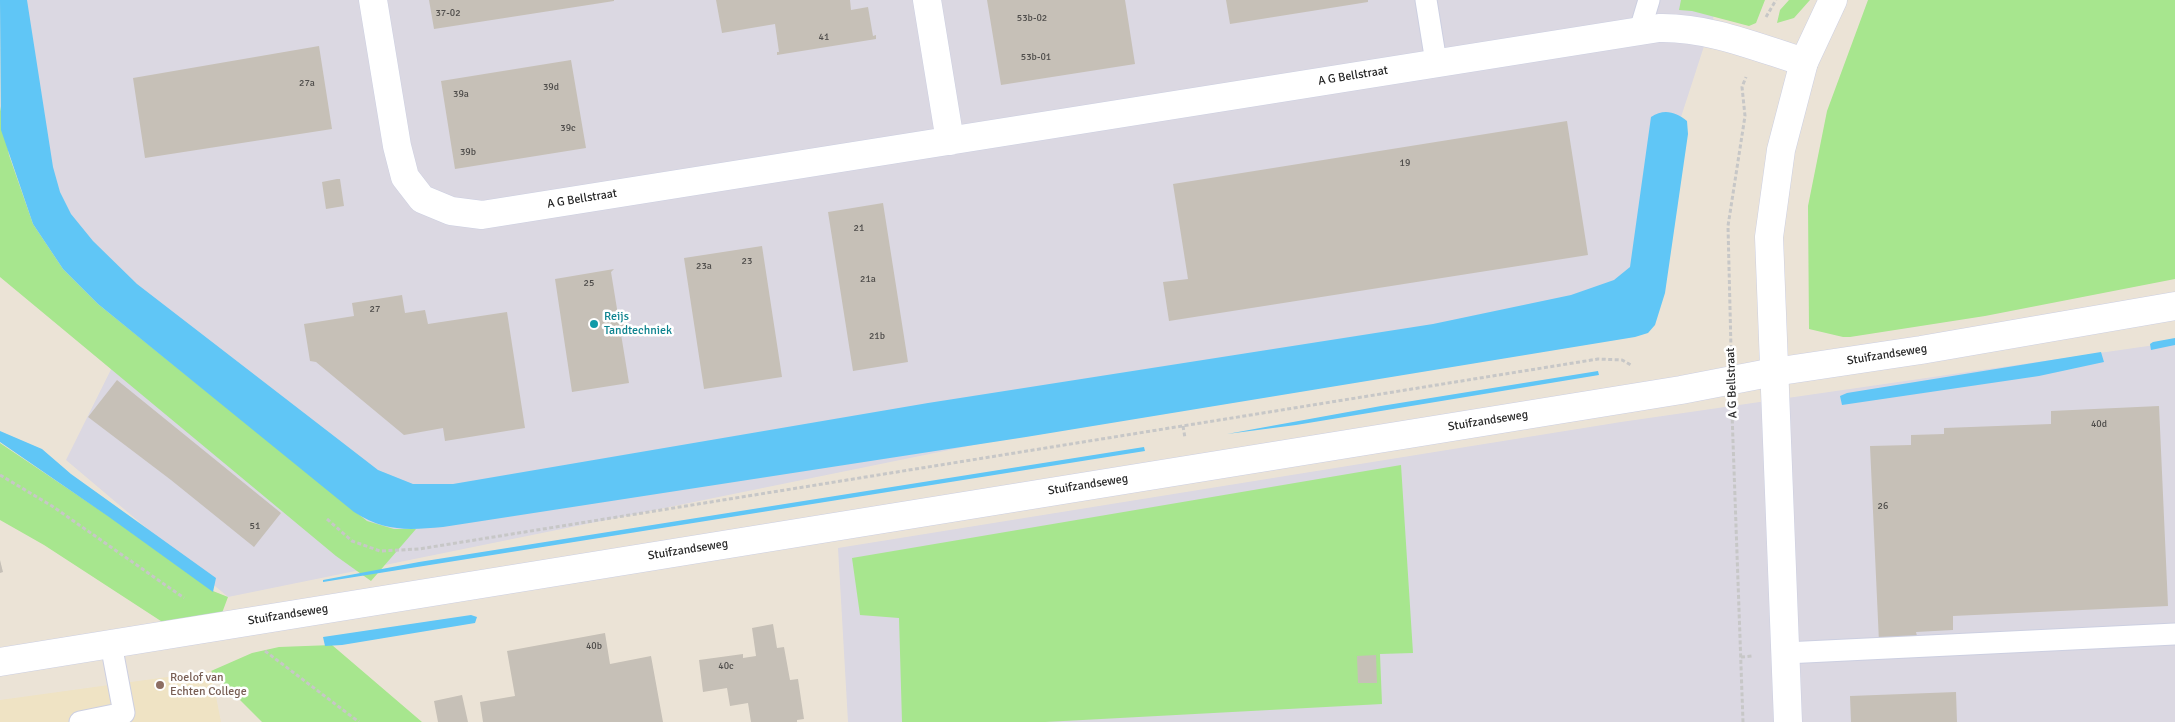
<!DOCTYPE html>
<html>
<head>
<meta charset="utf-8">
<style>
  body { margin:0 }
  canvas { display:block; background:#ebe3d6 }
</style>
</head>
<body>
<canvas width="2175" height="722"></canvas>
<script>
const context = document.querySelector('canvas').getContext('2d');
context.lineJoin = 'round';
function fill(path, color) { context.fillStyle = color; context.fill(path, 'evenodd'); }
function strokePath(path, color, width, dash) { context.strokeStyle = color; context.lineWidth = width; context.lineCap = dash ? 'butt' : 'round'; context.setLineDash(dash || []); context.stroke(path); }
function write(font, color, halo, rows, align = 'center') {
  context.font = font + ' Signika,sans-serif'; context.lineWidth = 5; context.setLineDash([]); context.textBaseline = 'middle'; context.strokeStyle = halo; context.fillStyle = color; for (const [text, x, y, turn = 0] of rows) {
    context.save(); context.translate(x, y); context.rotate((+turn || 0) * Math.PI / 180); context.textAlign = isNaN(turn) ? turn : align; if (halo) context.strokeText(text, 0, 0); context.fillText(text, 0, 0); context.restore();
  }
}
fill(new Path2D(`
  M5 0H1719L1670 151 1631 311 228 597 66 460 142 307 39 200Z
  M2175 340V722H848L838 548 1621 422 2155 345Z`), '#dbd8e2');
fill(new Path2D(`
  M211 671 221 722H0V700Z`), '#efe3c4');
fill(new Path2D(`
  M1681 0H1765L1756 23 1749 26 1692 11 1679 10Z
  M1789 0H1810L1794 18 1777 23 1780 10Z
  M1868 0H2175V279L1985 316 1850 337H1843L1809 329 1808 206 1827 111Z
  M0 106 9 155 33 224 63 269 98 304 367 521 394 529H416L371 581 336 556 0 277Z
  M0 443 110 517 213 591 228 597 222 613 167 625 44 545 0 520Z
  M1401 465 1413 653 1380 654 1382 704 1045 722H902L899 618 860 615 852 558Z
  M332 645 422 722H262L211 671 252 653 279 647Z`), '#a7e68e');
fill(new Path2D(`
  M0 0H27L53 167 60 192 71 214 93 241 137 284 378 470 413 484H453L928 403 1433 324 1571 295 1614 280 1630 267 1651 117C1664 108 1676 112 1687 121L1688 134 1665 293 1655 325 1648 333 1635 337 1026 437 443 527C408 530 385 532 354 512L98 304 63 269 33 224 1 130Z
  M2175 338V345L2151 350 2150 344 2153 342Z
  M2101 352 2104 362 2039 376 1842 405 1840 396 1847 393Z
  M1598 371 1599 375 1296 425 1227 434 1381 406Z
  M0 431 42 449 71 474 216 578 213 592 109 517 0 442Z
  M1144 447 1145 451 323 582V580L419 562Z
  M471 615 477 617 475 623 342 645 325 646 323 637Z`), '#60c6f6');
fill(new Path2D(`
  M429 0H614V1L434 29Z
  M716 0H850L851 10 868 7 873 36 876 35V39L777 55V52H779L775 24 722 33Z
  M987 0H1125L1135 64 1001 85Z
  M1226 0H1368V2L1230 24Z
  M319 46 332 129 145 158 133 78Z
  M571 60 586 148 455 169 441 81Z
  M1567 121 1588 255 1169 321 1163 282 1188 279 1173 184Z
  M337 179H340L344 206 326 209 322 182Z
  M883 203 908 362 853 371 828 212Z
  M762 246 782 377 704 389 684 258Z
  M614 269 611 272 618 315 625 314 628 334H621L629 383 572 392 555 279Z
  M402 295 405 313 425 310 428 324 507 312 525 428 445 441 443 428 404 435 316 362 310 361 304 324 354 316 352 303Z
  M117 380 281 513 254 547 171 480 88 417Z
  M2159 406 2168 606 1953 616V630L1916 632 1917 636 1879 642 1870 446 1911 445V435L1944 434V428L2051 424V411Z
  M0 560 3 572 0 573Z
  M773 624 777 648 784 647 790 680 798 679 804 719 797 720V722H751L748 703 730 706 727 688 703 692 699 660 743 654V658L756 656 752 628Z
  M605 633 610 664 651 656 663 722H483L480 702 515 696 507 651Z
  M1376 655 1377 683H1358L1357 656Z
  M1956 692 1957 722H1851L1850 696Z
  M462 695 468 722H438L434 701Z`), '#c6c0b7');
const lane = new Path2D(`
  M1426 0 1436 62
  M1640 30 1649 0
  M1785 653 2175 634
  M80 722 124 713 111 644`);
const street = new Path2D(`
  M373 0 397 146 405 177 422 199 451 211 482 215 1659 28C1709 27 1756 47 1804 62
  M927 0 950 141
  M0 662 1681 390 1774 372 1921 350 2175 306`);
const secondary = new Path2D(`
  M1788 722 1769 237 1781 150 1804 62 1833 0`);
strokePath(lane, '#cccfe1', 23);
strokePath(street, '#cccfe1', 29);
strokePath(secondary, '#cccfe1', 29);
strokePath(new Path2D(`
  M1766 17 1776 0
  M1731 349 1728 226 1745 116 1742 87 1746 77
  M1732 413 1743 722
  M1183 426 1185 438
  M0 475 52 506 184 598
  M327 519 352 541 380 551 419 549 1598 359 1622 360 1631 365
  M265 651 359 722
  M1741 657 1752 656`), '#c7c7c7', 3, [4, 2.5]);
strokePath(lane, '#fff', 21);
strokePath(street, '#fff', 28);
strokePath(secondary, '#fff', 28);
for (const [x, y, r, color] of [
  [594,324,5,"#0f9aa8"],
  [160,685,5,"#8d6e63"]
]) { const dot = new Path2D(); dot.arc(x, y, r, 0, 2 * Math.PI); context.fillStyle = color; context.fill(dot); strokePath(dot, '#fff', 2); }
write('10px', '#4f4d4b', null, [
  ["37-02",448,13],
  ["53b-02",1032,18],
  ["41",824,37],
  ["53b-01",1036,57],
  ["27a",307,83],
  ["39d",551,87],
  ["39a",461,94],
  ["39c",568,128],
  ["39b",468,152],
  ["19",1405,163],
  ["21",859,228],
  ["23",747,261],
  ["23a",704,266],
  ["21a",868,279],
  ["25",589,283],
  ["27",375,309],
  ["21b",877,336],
  ["40d",2099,424],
  ["26",1883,506],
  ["51",255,526],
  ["40b",594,646],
  ["40c",726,666]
]);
write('12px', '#272727', '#fff', [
  ["A G Bellstraat",1353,76,-9],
  ["A G Bellstraat",582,199,-9],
  ["Stuifzandseweg",1887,355,-9],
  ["A G Bellstraat",1732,383,-92],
  ["Stuifzandseweg",1488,421,-9],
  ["Stuifzandseweg",1088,485,-9],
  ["Stuifzandseweg",688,550,-9],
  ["Stuifzandseweg",288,615,-9]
]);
write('12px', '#0d838f', '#fff', [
  ["Reijs",604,317],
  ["Tandtechniek",604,331]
], 'left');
write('12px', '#785e54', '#fff', [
  ["Roelof van",170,678],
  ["Echten College",170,692]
], 'left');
</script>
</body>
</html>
